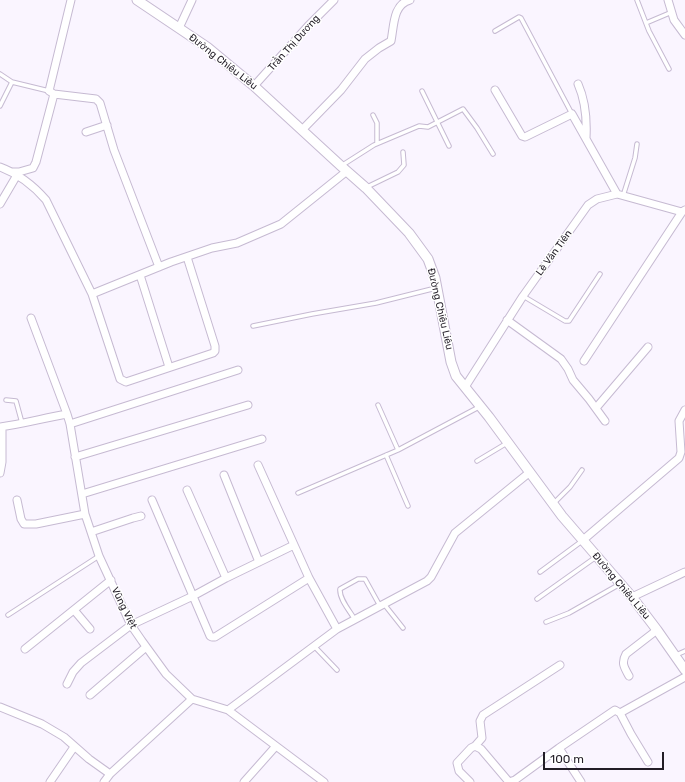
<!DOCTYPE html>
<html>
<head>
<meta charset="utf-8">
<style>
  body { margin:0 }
  #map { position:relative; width:685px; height:782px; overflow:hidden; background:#faf5ff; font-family:Rubik,sans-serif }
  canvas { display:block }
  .scale { position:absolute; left:543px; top:752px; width:121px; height:18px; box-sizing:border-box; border:2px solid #221d26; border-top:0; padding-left:5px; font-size:12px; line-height:14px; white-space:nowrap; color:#221d26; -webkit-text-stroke:3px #fff; paint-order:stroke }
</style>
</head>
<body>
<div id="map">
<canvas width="685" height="782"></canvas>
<div class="scale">100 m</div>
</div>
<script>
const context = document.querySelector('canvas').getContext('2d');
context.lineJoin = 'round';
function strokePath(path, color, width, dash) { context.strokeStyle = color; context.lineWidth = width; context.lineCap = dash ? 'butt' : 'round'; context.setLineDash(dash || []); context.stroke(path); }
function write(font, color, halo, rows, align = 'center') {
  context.font = font + ' Rubik,sans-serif'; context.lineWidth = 3; context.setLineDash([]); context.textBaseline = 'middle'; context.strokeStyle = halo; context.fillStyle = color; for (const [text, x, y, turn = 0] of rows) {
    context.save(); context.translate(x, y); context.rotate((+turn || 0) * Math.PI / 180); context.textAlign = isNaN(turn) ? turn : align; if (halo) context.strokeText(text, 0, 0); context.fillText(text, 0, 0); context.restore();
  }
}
const service = new Path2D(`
  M637 0 649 31 669 69
  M646 23 672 12
  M495 31 519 17 521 18 572 114
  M0 74 12 82
  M422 91 449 146
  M0 106 12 82 49 91
  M373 115 377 123V143
  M341 166 374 145 419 126 428 127 463 109 477 128 493 154
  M367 187 398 172 404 165 403 152
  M623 196 635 158 637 144
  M523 296 565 321H569L600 274
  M253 326 312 314 376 303 436 288
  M6 400 16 401 22 423
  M378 405 398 450
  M386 455 408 506
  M477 461 507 443
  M298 493 398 450 479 407
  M554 503 570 487 582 470
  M540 572 582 541
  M537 599 596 557
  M384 604 403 628
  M8 615 99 556
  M355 620C350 611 339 599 340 589L358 579H365L380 606
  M546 622 569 613 620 584
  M314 646 337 670
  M676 655 685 651`);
const minor = new Path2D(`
  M71 0 49 91 54 94 96 99 100 103 114 150 159 267
  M668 0 674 20 685 35
  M179 28 192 0
  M578 84C586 102 587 119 586 138
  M254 86 308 26 334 0
  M495 90 522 136 525 137 572 114 617 194
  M302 130 341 90 365 59 379 48 391 41C394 26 393 4 410 0
  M86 132 107 125
  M0 167C19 174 33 185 46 200L92 294 120 379 126 382 213 353 215 351V346L187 257
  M13 172H19L33 168 36 162 54 94
  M0 204 17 175
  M140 275 169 367
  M92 294 171 262 212 248 237 243 281 224 347 171
  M31 318 67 414
  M507 320 561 359 568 369 573 380 589 399 605 421
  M584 361 682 212
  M465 387 523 296 588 205 597 199 617 194 682 212 685 210
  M596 408 648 347
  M70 424 238 370
  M0 427C23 424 44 418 67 414L70 424 85 514 99 556 131 625 142 641 166 674 192 699 228 710 324 782
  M75 457 248 405
  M258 465 309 578 337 629
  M0 473 2 462V427
  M224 475 259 562
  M187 490 226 578
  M82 494 262 439
  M17 500 21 519 24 524H36L85 514
  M152 500 210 636 212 637H215L309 578
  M91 532 133 518 141 516
  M583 540 679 458 681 452 679 421 685 410
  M632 597 685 572
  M74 610 90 629
  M25 649 111 580
  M629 676C624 667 621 663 626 654L657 630
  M67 684 73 672 81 663 131 625 193 596 226 578 294 545
  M90 695 146 647
  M0 707 42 724 64 737 89 759 110 774 104 782
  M228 710 337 629 427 581 431 577 455 533 530 472
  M620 713 685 677
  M475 746 482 738 480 721 483 715 560 665
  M110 774 192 699
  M50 782 74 747
  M244 782 276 746
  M470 782 459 771 457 763 471 748 475 746 481 749 509 782 515 780 559 748
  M581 782 559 748 615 710 620 713 631 734 648 762`);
const tertiary = new Path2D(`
  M137 0 207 47 254 86 341 166 366 188 409 233 428 259 435 278 451 362 456 376 489 417 562 516 632 597 657 630 685 670`);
strokePath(service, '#c6bad2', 5.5);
strokePath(minor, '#c6bad2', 9);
strokePath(tertiary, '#c6bad2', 11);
strokePath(service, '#fff', 3.5);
strokePath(minor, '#fff', 7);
strokePath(tertiary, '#fff', 9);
write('10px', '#221d26', '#fff', [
  ["Trần Thị Dương",294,43,-48],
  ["Đường Chiêu Liêu",223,62,38],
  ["Lê Văn Tiên",554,253,-54],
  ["Đường Chiêu Liêu",440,309,77],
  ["Đường Chiêu Liêu",621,586,50],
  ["Vũng Việt",124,608,64]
]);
</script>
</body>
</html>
